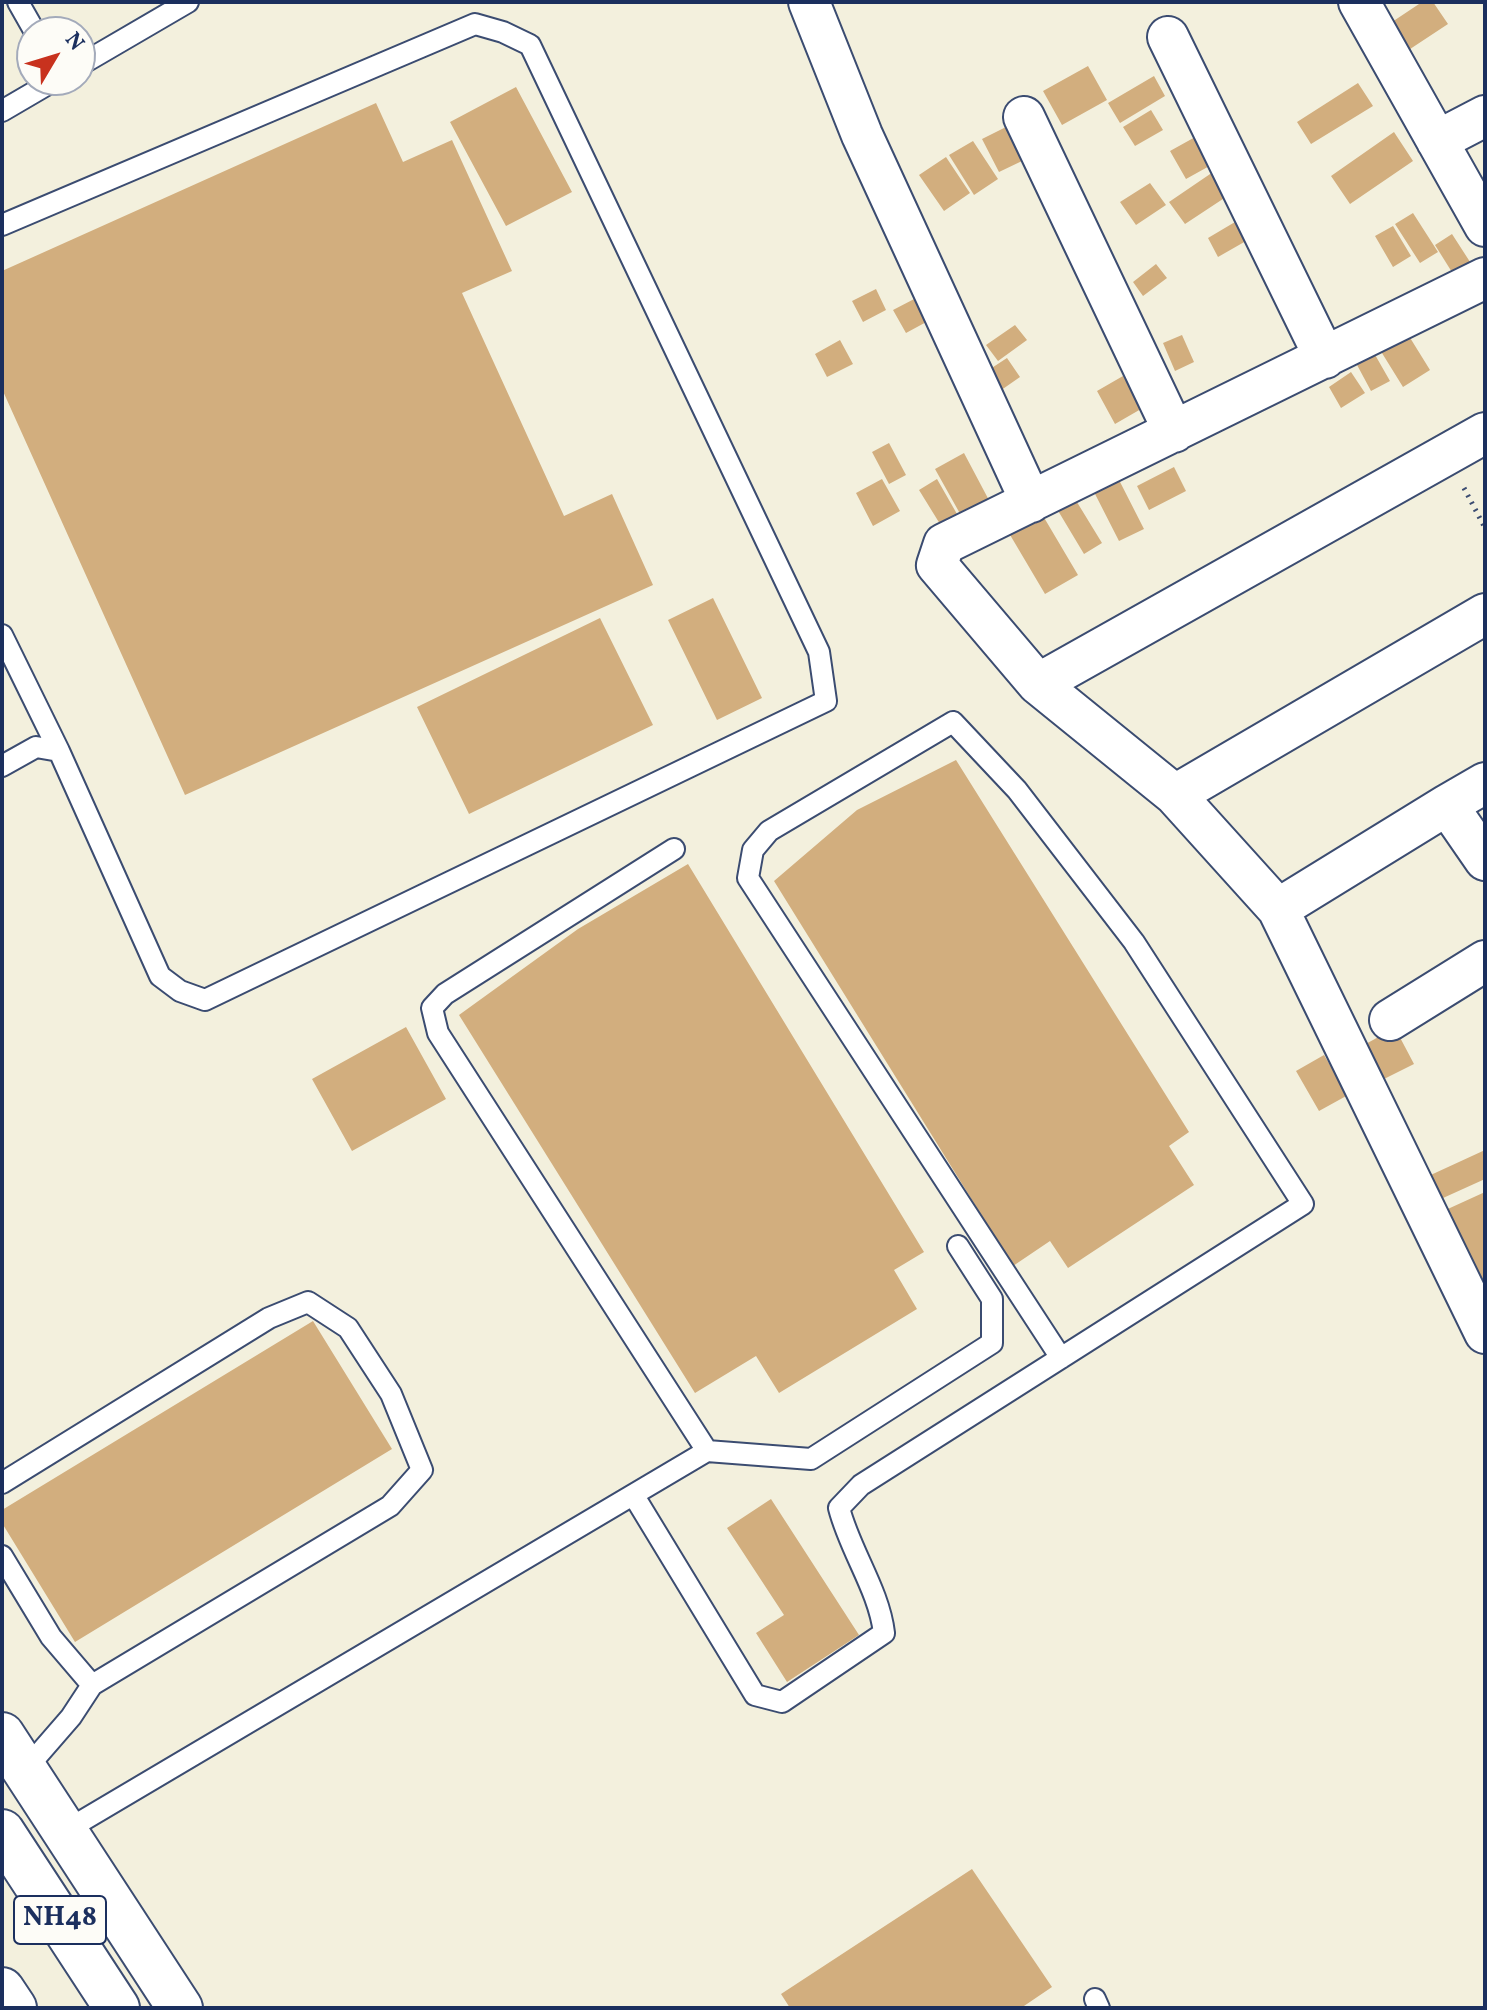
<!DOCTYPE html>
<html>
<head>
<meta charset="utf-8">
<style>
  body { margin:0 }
  #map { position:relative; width:1487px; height:2010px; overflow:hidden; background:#f3f0dd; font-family:Vollkorn,serif }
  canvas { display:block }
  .frame { position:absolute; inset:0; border:4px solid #1b2f5e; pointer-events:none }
  .north { position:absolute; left:16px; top:16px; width:80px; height:80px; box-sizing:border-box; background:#fdfcf7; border:2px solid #a3aaba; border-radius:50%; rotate:52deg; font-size:22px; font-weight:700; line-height:32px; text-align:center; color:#1b2f5e }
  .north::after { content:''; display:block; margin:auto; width:28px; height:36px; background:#c8321e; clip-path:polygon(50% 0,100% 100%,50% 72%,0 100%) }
</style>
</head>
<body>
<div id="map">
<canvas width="1487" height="2010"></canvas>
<div class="frame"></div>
<div class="north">N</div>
</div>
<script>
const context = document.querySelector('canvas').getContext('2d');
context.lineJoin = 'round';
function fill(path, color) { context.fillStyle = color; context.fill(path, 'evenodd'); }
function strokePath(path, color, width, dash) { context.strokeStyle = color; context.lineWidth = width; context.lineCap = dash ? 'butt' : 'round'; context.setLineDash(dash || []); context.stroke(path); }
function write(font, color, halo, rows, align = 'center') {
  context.font = font + ' Vollkorn,serif'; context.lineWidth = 6; context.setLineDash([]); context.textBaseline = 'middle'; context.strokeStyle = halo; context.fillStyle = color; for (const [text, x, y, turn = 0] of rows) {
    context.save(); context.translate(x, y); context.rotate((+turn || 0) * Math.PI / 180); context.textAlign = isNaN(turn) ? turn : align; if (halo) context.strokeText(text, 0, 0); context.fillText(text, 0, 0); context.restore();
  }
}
fill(new Path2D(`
  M1422 2H1433L1448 24 1401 55 1383 28Z
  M1088 66 1107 100 1062 125 1043 91Z
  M1154 76 1165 96 1120 123 1108 103Z
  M1358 83 1373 106 1311 144 1297 122Z
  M516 87 572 192 506 226 450 122Z
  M376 103 403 162 452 140 512 271 462 293 564 516 612 494 653 585 185 795 2 389V271Z
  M1151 110 1163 130 1135 146 1123 127Z
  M1006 127 1022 161 999 172 982 139Z
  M1394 132 1413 161 1350 204 1331 176Z
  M1197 136 1213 164 1186 179 1170 151Z
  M973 141 998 179 974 195 949 155Z
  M946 157 970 193 944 211 919 175Z
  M1216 170 1232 193 1185 224 1169 202Z
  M1150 183 1166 205 1136 225 1120 202Z
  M1413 213 1438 252 1420 263 1395 224Z
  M1235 222 1246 241 1218 257 1208 238Z
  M1393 226 1411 256 1393 267 1375 236Z
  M1452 234 1472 265 1455 277 1435 245Z
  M1156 264 1167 278 1143 296 1133 282Z
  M876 289 886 310 863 322 852 301Z
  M918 297 930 320 906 333 893 310Z
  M1015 325 1027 340 998 361 986 345Z
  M1404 328 1430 370 1403 387 1377 345Z
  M1182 335 1194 362 1175 371 1163 343Z
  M840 340 853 364 827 377 815 354Z
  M1374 353 1390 381 1371 391 1356 363Z
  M1007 358 1020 377 997 393 984 373Z
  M1351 372 1365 393 1341 408 1329 387Z
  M1123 376 1141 409 1115 424 1097 391Z
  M889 443 906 475 889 484 872 452Z
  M964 453 991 504 963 519 935 469Z
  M1174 467 1186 491 1149 510 1137 486Z
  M1118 478 1144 529 1119 541 1093 490Z
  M882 479 900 511 873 526 856 493Z
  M937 479 957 514 940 524 919 490Z
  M1072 494 1102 543 1084 554 1054 504Z
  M1036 504 1078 575 1045 594 1003 523Z
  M713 598 762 698 717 720 668 620Z
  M600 618 653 725 469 814 417 707Z
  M956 760 1189 1132 1169 1146 1194 1185 1068 1268 1050 1241 1013 1266 774 881 857 810Z
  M688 864 924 1252 894 1270 917 1309 779 1393 756 1356 695 1393 459 1015 578 929Z
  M406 1027 446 1099 352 1151 312 1079Z
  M1395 1028 1414 1064 1380 1081 1362 1046Z
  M1324 1055 1348 1095 1319 1111 1296 1071Z
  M1485 1150V1179L1432 1203 1422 1179Z
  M1485 1192V1303L1439 1213Z
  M313 1321 392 1449 75 1642 2 1523V1510Z
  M771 1499 859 1635 787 1682 756 1633 784 1615 727 1528Z
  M972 1869 1052 1987 1021 2008H790L781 1994Z`), '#d2ae7e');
const service = new Path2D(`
  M18 2 35 32
  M80 65 188 2
  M2 111 55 80
  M2 225 475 24 503 32 530 45 819 652 826 701 205 1000 180 991 160 976 59 751 36 747 2 766
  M2 635 59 751
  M674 849 445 994 432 1008 438 1033 707 1451
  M2 1483 269 1318 308 1302 348 1328 391 1394 422 1470 390 1506 92 1685 71 1717 25 1770
  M634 1496 755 1695 782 1702 884 1633C879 1590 850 1551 839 1508L861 1485 1303 1204 1134 942 1017 790 953 722 769 831 753 850 748 878 1061 1358
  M2 1556 51 1637 92 1685
  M65 1831 707 1451 811 1459 992 1343V1299L958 1246
  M1095 1999 1099 2008`);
const minor = new Path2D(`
  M809 2 862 135 1031 502
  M1359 2 1485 226
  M1168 37 1325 358
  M1024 117 1174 432
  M1437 141 1485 116
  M1485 433 1038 684 1175 795 1485 614
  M1038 684 937 565 944 544 1485 278
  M1485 783 1447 805 1485 860
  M1175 795 1278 909 1485 1333
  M1278 909 1447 805
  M1390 1020 1485 961`);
const tertiary = new Path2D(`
  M2 1735 180 2008`);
const trunk = new Path2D(`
  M2 1832 117 2008
  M2 1990 14 2008`);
strokePath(service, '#3b4c71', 24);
strokePath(minor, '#3b4c71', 44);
strokePath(tertiary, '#3b4c71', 48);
strokePath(trunk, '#3b4c71', 48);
strokePath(new Path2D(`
  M1464 488 1485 528`), '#3b4c71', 5, [2, 6]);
strokePath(service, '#fff', 20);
strokePath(minor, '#fff', 40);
strokePath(tertiary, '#fff', 44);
strokePath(trunk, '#fff', 44);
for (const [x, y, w] of [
  [60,1920,92]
]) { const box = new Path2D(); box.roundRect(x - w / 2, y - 24, w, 48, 6); context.fillStyle = '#fdfcf7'; context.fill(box); strokePath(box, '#1b2f5e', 2); }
write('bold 28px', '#1b2f5e', null, [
  ["NH48",60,1920]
]);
</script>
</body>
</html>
